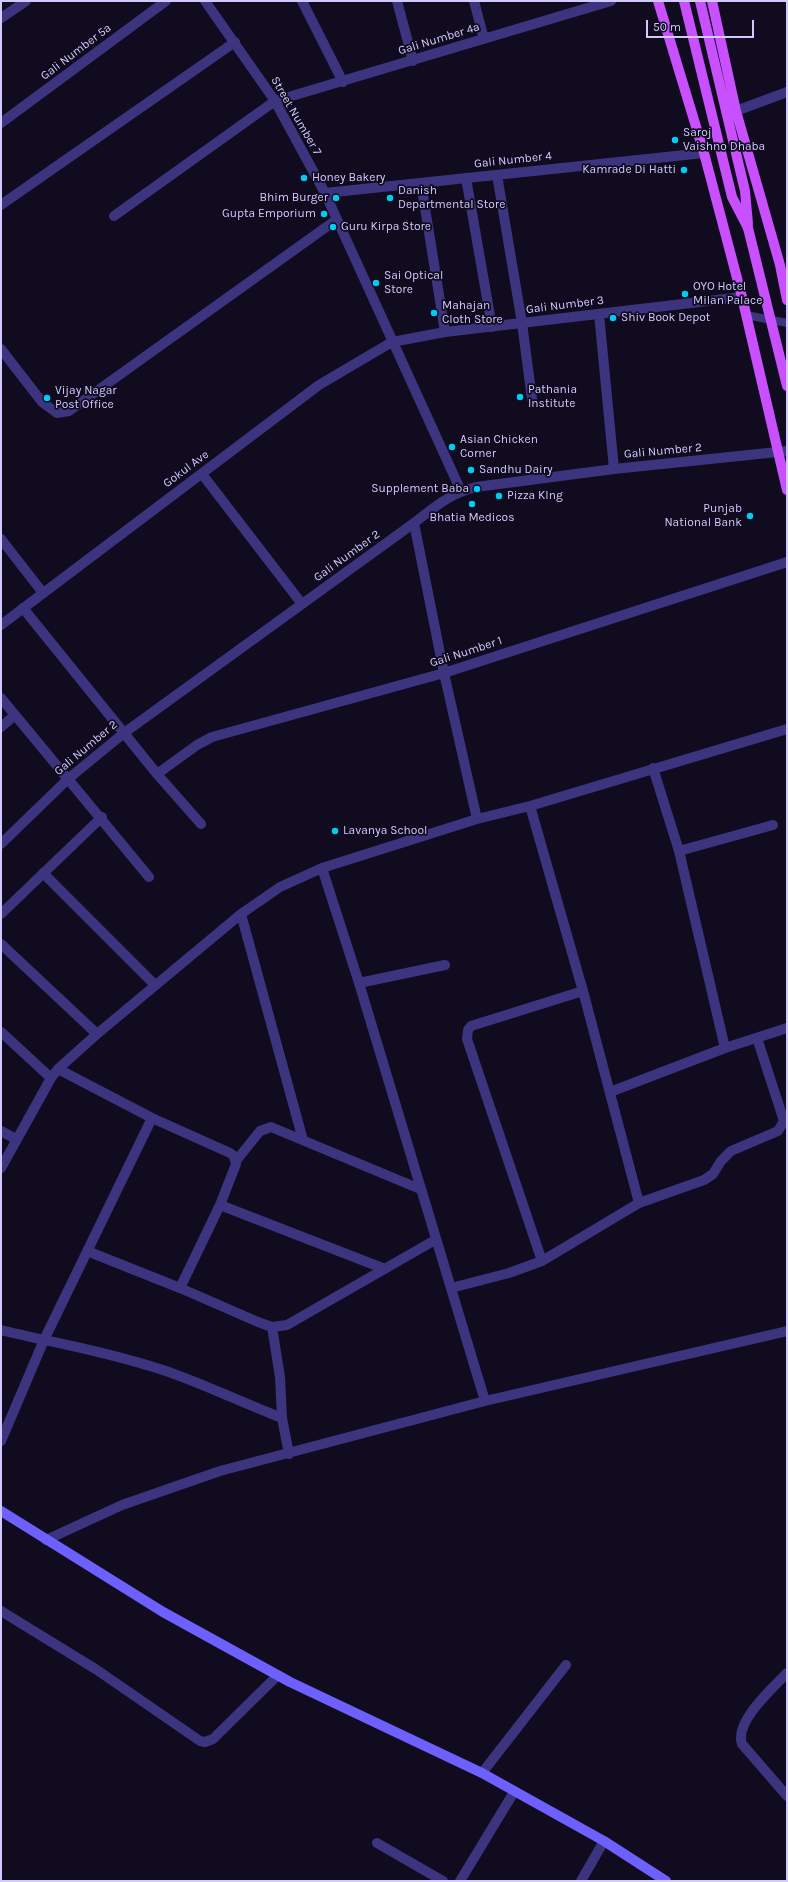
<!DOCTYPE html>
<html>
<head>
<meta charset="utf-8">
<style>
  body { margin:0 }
  #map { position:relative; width:788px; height:1882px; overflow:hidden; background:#100b1e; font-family:Karla,sans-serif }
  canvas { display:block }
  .frame { position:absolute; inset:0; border:2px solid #d2c9ff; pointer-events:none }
  .scale { position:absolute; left:646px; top:20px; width:108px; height:18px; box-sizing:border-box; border:2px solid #d2c9ff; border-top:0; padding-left:5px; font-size:12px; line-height:14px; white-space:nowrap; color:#d2c9ff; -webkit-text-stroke:3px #100b1e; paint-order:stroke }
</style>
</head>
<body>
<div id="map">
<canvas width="788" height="1882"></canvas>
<div class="frame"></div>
<div class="scale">50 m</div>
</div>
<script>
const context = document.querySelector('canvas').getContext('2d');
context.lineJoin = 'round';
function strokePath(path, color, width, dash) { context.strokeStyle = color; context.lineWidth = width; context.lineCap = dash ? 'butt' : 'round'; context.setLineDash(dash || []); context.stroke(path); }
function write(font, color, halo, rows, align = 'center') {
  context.font = font + ' Karla,sans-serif'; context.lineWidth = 3.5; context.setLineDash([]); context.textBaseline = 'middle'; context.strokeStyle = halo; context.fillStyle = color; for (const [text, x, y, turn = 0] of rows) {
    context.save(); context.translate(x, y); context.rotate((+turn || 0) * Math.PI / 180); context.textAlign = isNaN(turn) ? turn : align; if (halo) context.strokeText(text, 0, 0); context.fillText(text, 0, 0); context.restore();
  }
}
strokePath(new Path2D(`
  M746 315 787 323`), '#3c347f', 8);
strokePath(new Path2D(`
  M205 1 275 101 325 193 461 491
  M302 1 343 82
  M397 1 413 61
  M474 1 484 39
  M1 18 26 1
  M736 111 787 92
  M1 123 166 1
  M497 175 522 323 532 399
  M466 178 492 327
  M421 183 445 332
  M325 193 704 153
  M1 205 235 42
  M114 216 275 101 611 1
  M599 314 614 469
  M1 349 42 402 57 413 69 411 336 220
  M202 474 302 604
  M414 523 444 673 477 819
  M1 539 43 593
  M23 608 157 774 201 824
  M1 625 319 385 392 342 445 332 742 297
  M1 698 149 877
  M1 727 15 715
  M157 774 197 745 212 737 444 673 787 562
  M530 806 583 991 639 1203
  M1 844 68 779 124 733 414 523C436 506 449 494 476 487L614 469 787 451
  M679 851 773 825
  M322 868 359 983 485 1401
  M43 873 155 985
  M1 914 102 817
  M241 914 303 1140
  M1 944 97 1034
  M359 983 445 965
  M1 1032 51 1078
  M725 1048 787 1028
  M58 1069 152 1118 230 1153 234 1156 236 1164 220 1205 180 1288
  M610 1092 725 1048 679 851 653 768
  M1 1131 16 1139
  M236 1161 260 1131 271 1127 420 1189
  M1 1168 51 1078 58 1069 97 1034 241 914 280 887 322 868 477 819 530 806 787 729
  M220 1205 385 1269
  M87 1251 180 1288 258 1322 272 1327 287 1325 435 1240
  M542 1261 467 1039 468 1030 471 1026 583 991
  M451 1288 509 1273 542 1261 639 1203 704 1180 713 1174 721 1161 731 1151 778 1131 784 1121 757 1038
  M272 1327 280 1377 282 1418
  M1 1330C56 1343 112 1353 166 1371 206 1385 243 1403 282 1418L289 1454
  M1 1441 44 1340 152 1118
  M46 1540 122 1505 220 1471 485 1401 787 1331
  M1 1611 97 1670 200 1741 205 1742 213 1739 278 1675
  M787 1673C772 1689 734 1722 742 1744L787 1796
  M482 1773 566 1665
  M377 1843 443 1881
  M460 1881 514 1792
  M581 1881 604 1841`), '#3c347f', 10);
strokePath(new Path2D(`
  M1 1511 163 1612 290 1682 482 1773 604 1841 666 1881`), '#6d60ff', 10);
strokePath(new Path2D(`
  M658 1 704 153 742 297 787 490
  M684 1 732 197 748 228
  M700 1 745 191 748 224
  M712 1 736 111 780 265 787 300`), '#c850ff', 10);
strokePath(new Path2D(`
  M748 228 787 386`), '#c850ff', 10);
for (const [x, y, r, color] of [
  [675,140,4,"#00cdf4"],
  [684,170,4,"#00cdf4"],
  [304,178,4,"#00cdf4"],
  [336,198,4,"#00cdf4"],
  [390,198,4,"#00cdf4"],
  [324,214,4,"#00cdf4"],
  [333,227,4,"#00cdf4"],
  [376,283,4,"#00cdf4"],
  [685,294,4,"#00cdf4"],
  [434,313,4,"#00cdf4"],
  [613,318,4,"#00cdf4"],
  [520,397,4,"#00cdf4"],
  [47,398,4,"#00cdf4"],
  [452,447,4,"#00cdf4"],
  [471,470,4,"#00cdf4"],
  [477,489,4,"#00cdf4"],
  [499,496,4,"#00cdf4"],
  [472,504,4,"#00cdf4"],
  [750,516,4,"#00cdf4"],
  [335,831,4,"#00cdf4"]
]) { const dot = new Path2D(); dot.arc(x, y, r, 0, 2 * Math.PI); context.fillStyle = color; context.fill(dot); strokePath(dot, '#100b1e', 1.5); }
write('12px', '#d2c9ff', '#100b1e', [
  ["Gali Number 4a",439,39,-17],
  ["Gali Number 5a",76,52,-37],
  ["Street Number 7",296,116,60],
  ["Gali Number 4",513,160,-6],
  ["Gali Number 3",565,305,-7],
  ["Gali Number 2",663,451,-5],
  ["Gokul Ave",186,469,-37],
  ["Gali Number 2",347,556,-36],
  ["Gali Number 1",466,652,-18],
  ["Gali Number 2",86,748,-40]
]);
write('12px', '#d2c9ff', '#100b1e', [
  ["Saroj",683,133],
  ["Vaishno Dhaba",683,147],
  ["Kamrade Di Hatti",676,170,"right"],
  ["Honey Bakery",312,178],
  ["Danish",398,191],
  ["Departmental Store",398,205],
  ["Bhim Burger",328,198,"right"],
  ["Gupta Emporium",316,214,"right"],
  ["Guru Kirpa Store",341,227],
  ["Sai Optical",384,276],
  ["Store",384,290],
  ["OYO Hotel",693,287],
  ["Milan Palace",693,301],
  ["Mahajan",442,306],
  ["Cloth Store",442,320],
  ["Shiv Book Depot",621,318],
  ["Pathania",528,390],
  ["Institute",528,404],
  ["Vijay Nagar",55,391],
  ["Post Office",55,405],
  ["Asian Chicken",460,440],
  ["Corner",460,454],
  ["Sandhu Dairy",479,470],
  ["Supplement Baba",469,489,"right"],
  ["Pizza KIng",507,496],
  ["Punjab",742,509,"right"],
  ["National Bank",742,523,"right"],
  ["Bhatia Medicos",472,518,"center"],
  ["Lavanya School",343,831]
], 'left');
</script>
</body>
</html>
